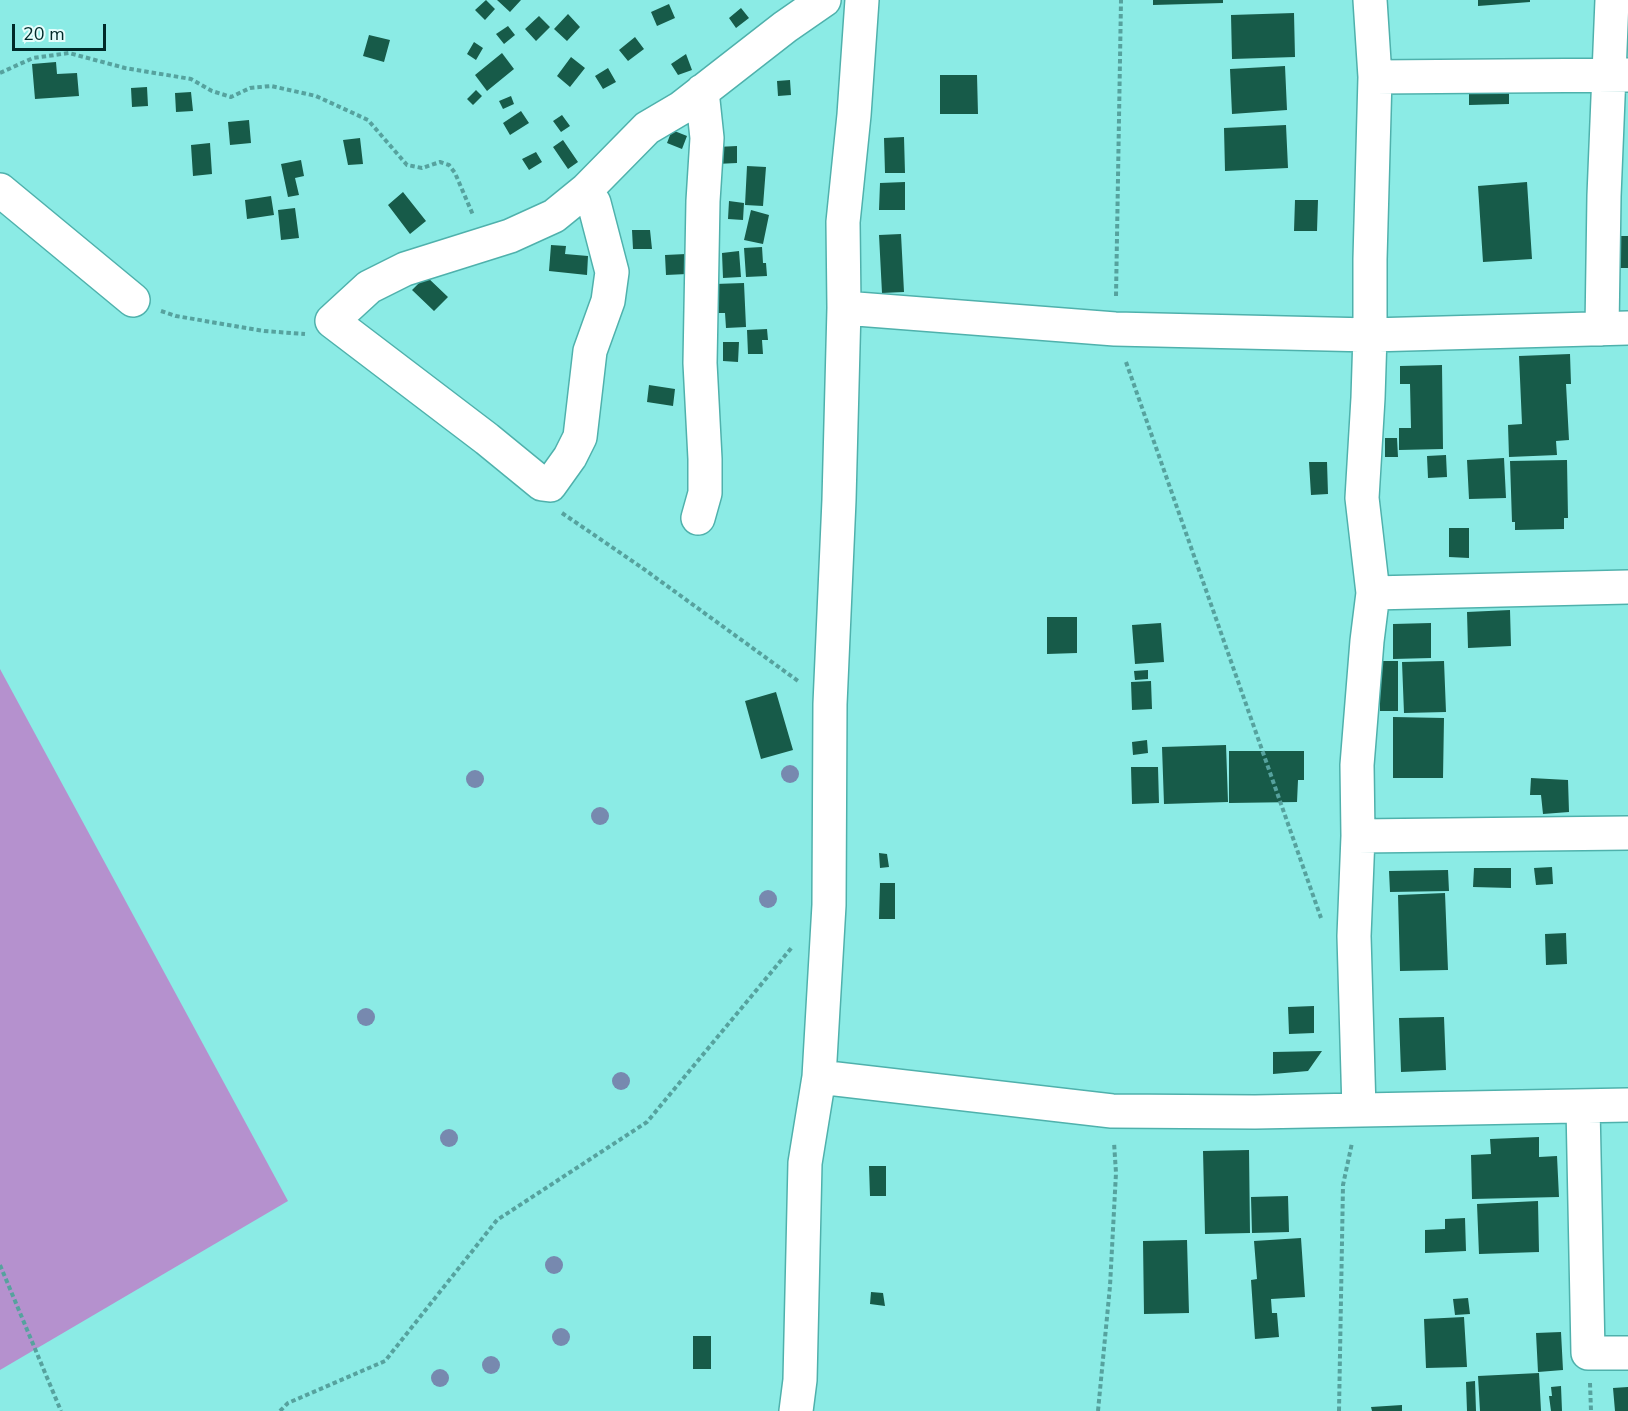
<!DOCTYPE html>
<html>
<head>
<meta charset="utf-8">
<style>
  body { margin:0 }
  #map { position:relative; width:1628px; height:1411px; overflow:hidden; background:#8bebe5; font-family:"Nunito Sans",sans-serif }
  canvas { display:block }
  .scale { position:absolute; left:12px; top:24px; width:94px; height:27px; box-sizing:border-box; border:3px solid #002a29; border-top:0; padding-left:8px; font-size:18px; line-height:21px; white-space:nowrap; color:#002a29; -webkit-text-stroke:4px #e4fefc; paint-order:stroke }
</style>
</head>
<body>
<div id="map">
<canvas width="1628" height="1411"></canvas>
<div class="scale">20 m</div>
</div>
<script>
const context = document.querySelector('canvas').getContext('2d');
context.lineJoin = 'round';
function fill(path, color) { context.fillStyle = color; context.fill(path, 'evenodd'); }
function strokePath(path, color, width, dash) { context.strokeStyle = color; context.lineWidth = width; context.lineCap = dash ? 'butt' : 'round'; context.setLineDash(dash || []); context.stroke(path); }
fill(new Path2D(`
  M0 669 288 1201 0 1370Z`), '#b591ce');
fill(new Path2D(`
  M486 0 495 9 485 20 475 10Z
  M497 0H521L510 12Z
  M1153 0H1223V3L1153 5Z
  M1478 0H1530V2L1478 6Z
  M669 4 675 18 657 26 651 12Z
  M741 8 749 18 736 28 729 18Z
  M1294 13 1295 57 1232 59 1231 15Z
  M568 14 580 27 567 41 554 29Z
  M539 16 550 27 536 41 525 29Z
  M508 26 515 35 504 44 496 34Z
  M369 35 390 40 384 62 363 56Z
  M635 37 644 49 628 61 619 50Z
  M474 42 483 48 476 60 467 54Z
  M502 53 514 69 487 91 475 75Z
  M686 54 692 70 678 75 671 64Z
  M571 57 585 68 570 87 557 76Z
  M56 62 57 74 77 73 79 96 35 99 32 64Z
  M1285 66 1287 110 1232 114 1230 69Z
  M608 68 616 82 603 89 595 76Z
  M940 75H977L978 114H940Z
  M790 80 791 95 778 96 777 81Z
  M1469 86H1509V104L1469 105Z
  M147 87 148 106 132 107 131 88Z
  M476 90 482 96 473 105 467 99Z
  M191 92 193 111 176 112 175 93Z
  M511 96 514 104 503 109 499 101Z
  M521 111 529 123 510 135 503 123Z
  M562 115 570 126 561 132 553 121Z
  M249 120 251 143 230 145 228 122Z
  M1286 125 1288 168 1225 171 1224 128Z
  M672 130 687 136 682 149 667 143Z
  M904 137 905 173H885L884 138Z
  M360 138 363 164 348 165 343 140Z
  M563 140 578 162 568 169 553 147Z
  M210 143 212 174 193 176 191 145Z
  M737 146V163L716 164 717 147Z
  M536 152 542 162 529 170 522 159Z
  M301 160 304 176 295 178 299 195 288 197 281 164Z
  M747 166 766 167 763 206 745 205Z
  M905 182V210H879L880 183Z
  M1527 182 1532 259 1483 262 1478 186Z
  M403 192 426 221 410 234 388 205Z
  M271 196 274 215 247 219 245 200Z
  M1295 200H1318L1317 231H1294Z
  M729 201 744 203 743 220 728 219Z
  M295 208 299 238 281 240 278 210Z
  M751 210 769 215 763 244 744 240Z
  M632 230H650L652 249H633Z
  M901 234 904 292 882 293 879 235Z
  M1616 236H1628V268H1619Z
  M551 245 566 246 565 254 588 256 587 275 549 271Z
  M762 247 763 263H766L767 276 746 277 744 248Z
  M739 251 741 277 723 278 722 253Z
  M686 254 687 274 666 275 665 255Z
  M426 276 448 297 434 311 412 290Z
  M744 283 746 327 726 328 725 313H716L715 284Z
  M767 329 768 340H762L763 354H748L747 330Z
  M723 342H739L738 362 723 361Z
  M1570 354 1571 384H1566L1569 440 1556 441 1557 455 1509 457 1508 425 1522 424 1519 356Z
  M1442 365 1443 449 1399 450V428H1411L1410 384H1400V366Z
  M649 385 675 389 673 406 647 402Z
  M1385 438H1397L1398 457H1385Z
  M1446 455 1447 477 1428 478 1427 456Z
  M1504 458 1506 498 1469 499 1467 460Z
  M1567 460 1568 518H1564V529L1515 530V522H1512L1510 461Z
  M1309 462H1327L1328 494 1311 495Z
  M1449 528H1469V558L1449 557Z
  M1510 610 1511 646 1468 648 1467 612Z
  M1047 617H1077V653L1047 654Z
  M1161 623 1164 662 1135 664 1132 625Z
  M1431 623V658L1393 659V624Z
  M1380 661H1398V711H1380Z
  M1444 661 1446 712 1404 713 1402 662Z
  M1148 670V679L1135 680 1134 671Z
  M1151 681 1152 709 1132 710 1131 682Z
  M776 692 793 750 761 759 745 701Z
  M1393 717 1444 718 1443 778H1393Z
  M1147 740 1148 753 1133 755 1132 742Z
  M1226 745 1228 802 1164 804 1162 747Z
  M1229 751H1304V780H1298L1297 802 1229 803Z
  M1131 767H1158L1159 803 1132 804Z
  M1531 778 1568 780 1569 812 1543 814 1541 795H1530Z
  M879 853 887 854 889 867 880 868Z
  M1552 867 1553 884 1536 885 1534 868Z
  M1474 868H1511V888L1473 887Z
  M1448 870 1449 891 1390 892 1389 871Z
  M880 883H895V919H879Z
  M1445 893 1448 970 1400 971 1398 895Z
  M1566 933 1567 964 1546 965 1545 934Z
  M1314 1006V1033L1289 1034 1288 1007Z
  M1444 1017 1446 1070 1401 1072 1399 1018Z
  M1322 1051 1308 1071 1273 1074V1052Z
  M1539 1137V1157L1557 1156 1559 1197 1472 1199 1471 1155 1491 1154 1490 1139Z
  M1249 1150 1250 1233 1205 1234 1203 1151Z
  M869 1166H886V1196H870Z
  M1288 1196 1289 1232 1252 1233 1251 1197Z
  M1538 1201 1539 1252 1479 1254 1477 1204Z
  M1465 1218 1466 1251 1425 1253V1230L1445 1229V1219Z
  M1301 1238 1305 1297 1271 1299 1272 1313H1277L1279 1337 1255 1339 1251 1280 1257 1279 1254 1241Z
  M1187 1240 1189 1313 1144 1314 1143 1241Z
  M871 1292 883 1293 885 1306 870 1304Z
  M1468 1298 1470 1314 1455 1315 1453 1299Z
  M1464 1317 1467 1367 1426 1368 1424 1319Z
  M1561 1332 1563 1370 1538 1372 1536 1333Z
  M693 1336H711V1369H693Z
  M1539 1373 1541 1411H1480L1478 1376Z
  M1475 1381 1476 1411H1467L1466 1382Z
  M1561 1386 1562 1411H1551L1549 1396H1552L1551 1387Z
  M1628 1387V1411H1615L1613 1388Z
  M1402 1405V1411H1372L1371 1407Z`), '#175b49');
const minor = new Path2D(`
  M1375 77 1628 75
  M0 190 133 300
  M586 190 594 203 612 272 608 301 590 351 580 437 570 457 550 485 542 484 487 439 332 321 369 287 405 269 510 236 554 216 586 190 647 128 681 108 785 27 824 0
  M844 308 1115 329 1370 335 1628 328
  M1602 329 1604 196 1612 0
  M698 518 705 493V459L700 363 703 201 707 138 702 91
  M1373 593 1628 587
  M1358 836 1628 833
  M819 1077 1112 1111 1255 1112 1628 1105
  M1583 1106 1588 1353H1628
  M1359 1110 1354 936 1358 836 1357 765 1367 641 1373 593 1362 498 1368 398 1370 335V259L1375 77 1370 0
  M796 1411 800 1380 805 1163 819 1077 829 905 830 704 839 500 844 308 843 222 854 115 862 0`);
strokePath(minor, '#4fb1ac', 36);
strokePath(new Path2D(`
  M0 73 33 58 69 53 125 68 191 79 212 91 231 97 250 88 271 86 316 96 368 120 407 165 422 168 440 162 449 165 455 173 473 215
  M1116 296 1121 0
  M161 311 176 316 264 331 305 334
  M1126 362 1321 918
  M562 513 641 567 798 681
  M0 1265 61 1411
  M1590 1383 1591 1411
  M280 1411 288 1403 385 1361 497 1220 647 1122 793 946
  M1098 1411 1110 1286 1116 1173 1114 1142
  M1339 1411 1343 1185 1352 1143`), '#56a29e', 4, [4.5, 3]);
strokePath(minor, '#fff', 33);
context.fillStyle = '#7789af';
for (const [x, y] of [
  [790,774],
  [475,779],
  [600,816],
  [768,899],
  [366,1017],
  [621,1081],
  [449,1138],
  [554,1265],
  [561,1337],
  [491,1365],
  [440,1378]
]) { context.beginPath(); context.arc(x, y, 9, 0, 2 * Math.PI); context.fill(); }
</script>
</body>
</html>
